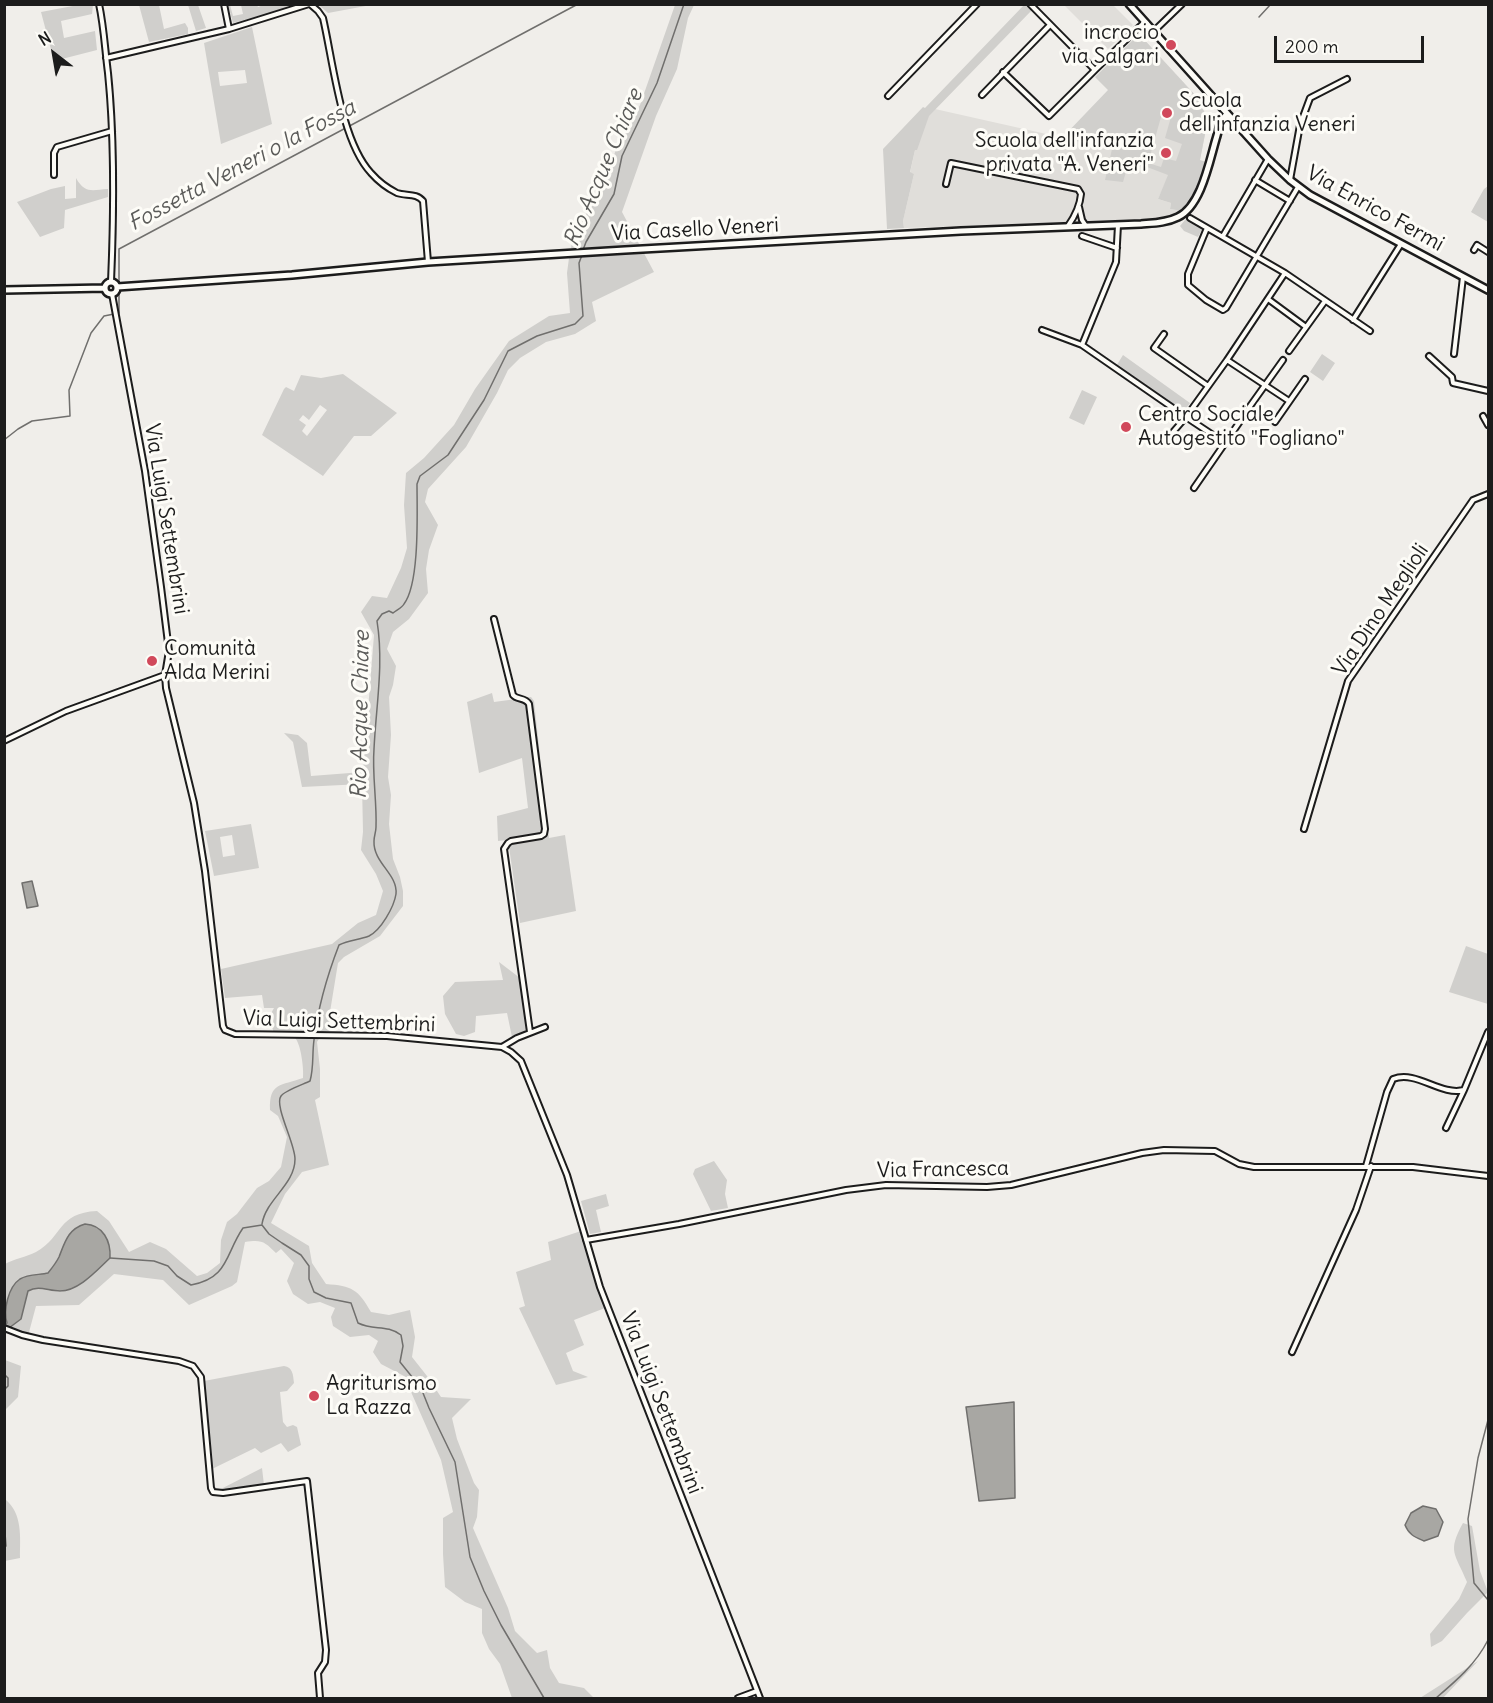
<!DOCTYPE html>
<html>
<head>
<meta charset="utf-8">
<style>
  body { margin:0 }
  #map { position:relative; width:1493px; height:1703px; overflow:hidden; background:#f0eeea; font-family:Delius,sans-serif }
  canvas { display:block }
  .frame { position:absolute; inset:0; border:6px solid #1c1c1c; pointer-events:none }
  .north { position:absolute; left:24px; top:24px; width:60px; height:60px; -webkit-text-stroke:4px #fdfcf7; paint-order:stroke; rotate:329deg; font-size:16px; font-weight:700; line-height:24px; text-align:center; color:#1c1c1c }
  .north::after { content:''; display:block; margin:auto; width:21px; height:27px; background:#1c1c1c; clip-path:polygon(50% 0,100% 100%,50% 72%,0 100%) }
  .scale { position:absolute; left:1274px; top:36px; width:150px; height:27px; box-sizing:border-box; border:3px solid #1c1c1c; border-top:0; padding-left:8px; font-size:18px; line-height:21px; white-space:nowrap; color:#1c1c1c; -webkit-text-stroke:4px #fdfcf7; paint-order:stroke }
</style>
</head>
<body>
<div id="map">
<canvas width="1493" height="1703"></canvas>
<div class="frame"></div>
<div class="north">N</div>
<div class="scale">200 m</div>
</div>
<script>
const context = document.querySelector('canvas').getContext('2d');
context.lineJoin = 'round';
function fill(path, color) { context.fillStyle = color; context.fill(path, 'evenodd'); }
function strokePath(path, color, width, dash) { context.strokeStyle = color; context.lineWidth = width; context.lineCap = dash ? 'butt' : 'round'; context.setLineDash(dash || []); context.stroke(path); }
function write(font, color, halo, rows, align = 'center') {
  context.font = font + ' Delius,sans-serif'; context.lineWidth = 6; context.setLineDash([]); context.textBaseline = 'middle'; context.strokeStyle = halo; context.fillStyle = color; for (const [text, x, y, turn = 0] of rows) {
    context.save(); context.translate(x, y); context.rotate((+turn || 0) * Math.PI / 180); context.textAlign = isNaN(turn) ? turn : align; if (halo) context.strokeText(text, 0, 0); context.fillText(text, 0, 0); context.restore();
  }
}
fill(new Path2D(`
  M1064 5H1113L1133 25 1108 49Z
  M1139 34 1196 96 1208 119 1195 185 1169 175 1158 199 1171 203 1170 209 1182 211 1165 219 904 228 903 221 914 174 910 173 915 150 928 116 935 109 1113 149 1106 180 1123 149Z`), '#e0deda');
fill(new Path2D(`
  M266 4 300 5 233 23 228 5H230L233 16 243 14 241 5H257L258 7Z
  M78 5H93L92 14 61 21 64 38 95 31 97 50 54 61 41 12Z
  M139 5H159L164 29 185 23 188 28V34L149 42Z
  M188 5H198L206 28 196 31Z
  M319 5H371L328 13Z
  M675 5H694L688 18 677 69 656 116 622 212 654 272 592 302 596 321 575 334 546 342 520 358 508 370 497 393 466 447 428 489 425 502 438 525 429 550 426 569 428 593 409 619 393 632 387 649 396 666 393 685 389 697 391 735 388 777 391 795 389 824 393 859 400 877 403 891V906L380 936 344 957 338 963 329 1018 330 1027 333 1030 323 1032 317 1042 320 1069V1097L315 1100 329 1165 302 1172 285 1194 271 1223 309 1246 312 1263 326 1284C352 1286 358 1289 371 1312L389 1315 410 1310 415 1337 412 1357 427 1376 441 1397 471 1399 452 1418 457 1439 474 1483 479 1490 477 1517 473 1528 508 1608 515 1631 537 1653 547 1650 550 1668 559 1683 584 1688 594 1698H512L500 1664 489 1649 482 1633V1609L465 1602 445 1587 443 1554V1518L453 1512 441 1460 404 1376 381 1364 373 1352 378 1341 369 1335 350 1337 333 1326 331 1317 335 1308 320 1302 308 1304 293 1294 287 1281 294 1263 281 1249 276 1253C265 1242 262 1239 245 1242L237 1282 232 1286 189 1305 163 1280 114 1274 79 1305 36 1306 28 1336 6 1329 21 1319 28 1291 35 1287 61 1292 85 1280 68 1235 58 1259 48 1273C17 1277 11 1286 5 1315V1264C14 1259 26 1257 36 1252 64 1236 57 1213 97 1211L109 1221 129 1252 150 1242 166 1249 197 1276 207 1273 220 1263 221 1240 227 1222 237 1214 257 1188 269 1181 281 1167 287 1137 278 1116 270 1110C269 1082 281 1086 303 1078 304 1069 301 1044 295 1038H276C272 1027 267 1018 274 1008H264L262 995 225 998 221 969 332 944 358 923 376 915 383 891 376 874 361 850 363 832 362 784 302 787 293 742 284 733 298 735 307 743 311 776 363 772 374 635 361 612 372 596 387 598 401 568 407 548 404 505 406 473 424 458 454 425 475 389 509 341 549 316 570 313 567 273 569 258 620 254 618 247 571 248 573 236 593 203 610 166 618 144 640 105Z
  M1024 5 1032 10 929 116 917 150H915L910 172 914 174 903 221 904 228 887 229 883 149 923 107 925 108Z
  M252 27 272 124 221 144 204 43ZM245 70 247 83 220 86 218 72Z
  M1139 34 1196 96 1208 119 1200 160 1206 162 1194 200 1182 211 1170 209 1171 203 1158 199 1168 175 1147 167 1128 165 1123 182 1105 180 1112 149 1062 138 1108 90 1095 77ZM1163 110 1171 117 1165 138 1182 144 1176 161 1164 158 1161 167 1148 163Z
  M76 178C85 194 92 190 108 189V197L65 210 64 228 40 237 17 202 51 189 65 186V199L76 198Z
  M1488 186V222L1471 212 1484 189Z
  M1190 214 1205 223 1198 237 1184 231 1180 226Z
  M1322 354 1335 363 1323 381 1310 372Z
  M1123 355 1190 403 1182 414 1115 368Z
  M343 374 397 413 371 436H354L323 476 262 435 284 389 286 387 294 391 301 375 321 378ZM320 405 327 410 307 436 302 431 306 425 299 420 303 415 309 420Z
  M1082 390 1097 397 1084 425 1069 418Z
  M492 693 494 702 531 697 534 701 549 838 565 835 576 911 520 923 508 840 498 841 497 816 528 808 522 758 479 773 467 702Z
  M251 824 259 868 214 876 205 831ZM232 835 235 855 223 857 220 837Z
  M1466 946 1488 954V1004L1449 992Z
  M499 962 520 978 528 1031 512 1037 507 1013 476 1016 475 1032 464 1036 456 1034 445 1014 443 996 455 982 503 980Z
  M714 1161 727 1180 725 1194 728 1208 711 1211 693 1174 695 1169Z
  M606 1194 609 1206 596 1210 601 1232 590 1234 581 1201Z
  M581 1231 592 1274 605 1308 574 1320 584 1345 566 1353 573 1371 588 1377 556 1385 519 1308 525 1306 516 1272 551 1260 548 1242Z
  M5 1360 21 1366 18 1397 5 1410Z
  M284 1366C293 1367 293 1375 294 1383L287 1391 280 1392 283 1422 287 1427 293 1425 297 1427 301 1445 288 1452 281 1443 261 1453 255 1448 212 1469 204 1381Z
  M262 1468 264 1485 217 1491Z
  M5 1499C23 1514 20 1537 20 1558L5 1561Z
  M1463 1523 1472 1526 1480 1571 1488 1592 1467 1613 1442 1641 1431 1647 1430 1634 1459 1599 1467 1582C1455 1553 1447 1552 1463 1523Z
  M1478 1661 1443 1698H1420Z`), '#d0cfcc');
const water = new Path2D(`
  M32 881 38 906 27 908 22 883Z
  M85 1224C103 1225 111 1241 110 1258 97 1270 79 1291 60 1291 48 1291 39 1285 28 1291L21 1319 5 1331V1325L7 1323C3 1311 8 1287 20 1279 28 1274 40 1275 48 1273 52 1268 56 1263 59 1257 65 1242 68 1229 85 1224Z
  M1014 1402 1015 1498 979 1501 966 1407Z
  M1423 1506 1436 1509 1443 1522 1438 1536 1424 1541C1415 1537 1409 1535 1405 1525L1411 1513Z`);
fill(water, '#a8a7a3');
strokePath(water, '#706f6d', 1.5);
strokePath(new Path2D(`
  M1259 17 1271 4
  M583 250 586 242 614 194 622 156 657 83 684 4
  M4 440 18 429 32 421 70 416 69 390 91 333 104 316 119 313V249L578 4
  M262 1224C266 1199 295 1185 295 1159 295 1143 274 1106 281 1096 284 1091 304 1084 310 1081 314 1067 312 1054 314 1040 318 1007 327 976 339 945 349 940 359 940 369 936 381 930 394 907 396 894 398 874 373 863 374 841 374 836 376 832 376 827 377 801 372 775 374 749 376 706 384 664 377 621L382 614 389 611 393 613C396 610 402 608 404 604 420 583 417 511 417 484L420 476 448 455 484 400 508 351 537 336 575 324 583 316 579 263 582 255
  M262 1225 269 1234 282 1243 301 1255 309 1266V1279L314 1292 326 1298 351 1303 358 1323C374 1331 386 1324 401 1335L403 1346 400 1362 421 1388 429 1408 455 1462 470 1557 484 1591 501 1625 544 1698
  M110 1258 154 1261 168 1266 177 1276 191 1285C229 1278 225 1254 243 1228L262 1225
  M4 1374 8 1378V1386L4 1390
  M1488 1420 1478 1458 1468 1519 1474 1583 1488 1600
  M4 1520 6 1546 4 1547
  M1436 1698C1456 1681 1476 1664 1488 1640`), '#706f6d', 1.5);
const street = new Path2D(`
  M99 4C104 27 105 50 108 73 115 142 114 212 111 282
  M224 4 229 29
  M310 4 318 11 323 18C333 61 341 141 371 173 378 181 387 188 397 193 406 196 417 193 423 201L428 262
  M1153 32 1182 4
  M1129 36 1145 22
  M106 58 229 29 309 4
  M1095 70 1127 39
  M1003 72 1049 116 1095 70 1030 4
  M982 95 1050 25
  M888 96 977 4
  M54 175V153L57 147 112 131
  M1255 180 1290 201
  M1290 180 1300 125 1310 98 1347 79
  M946 184 951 163 1078 189 1081 194C1080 206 1075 216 1068 226
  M1079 207 1082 220 1086 226
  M1190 218 1285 273 1370 331
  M1118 225 1116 262 1082 345 1186 417 1173 432
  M1207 228 1188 274V285L1206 300 1223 310 1226 308 1298 187
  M1082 236 1117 248
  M1223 236 1268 159
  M1474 250 1477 245 1488 252
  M112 294 145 471 161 587 169 651 165 675 166 688 194 803 205 871 223 1026 225 1030 235 1034 387 1036 502 1047 511 1052 521 1061 567 1175 600 1287 760 1698
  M1268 299 1306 327
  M1353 320 1401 244
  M1042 330 1082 345
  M1164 334 1154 348 1208 386
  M1289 351 1325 301
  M1454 354 1463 277
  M1429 356 1452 377 1453 383 1488 391
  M1227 360 1289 401
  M1248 409 1283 360
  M1483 416 1488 425
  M1275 422 1305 379
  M1225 443 1186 417 1227 360 1285 273
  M1194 488 1243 417
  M494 619 513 695C517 700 525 697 529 704L545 829 544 834 541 836 511 841 508 843 504 849 530 1032
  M4 741 66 711 165 675
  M1304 829 1348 681 1473 500 1488 494
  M502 1047 517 1038 545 1027
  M1446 1128 1464 1090
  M1366 1166 1387 1092 1393 1079C1417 1070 1440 1096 1464 1090L1488 1032
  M586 1240 679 1224 846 1190 886 1185 987 1187 1011 1185 1142 1153 1164 1150 1215 1151 1239 1164 1254 1167H1413L1488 1176
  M4 1328 22 1335 43 1340 179 1361 193 1366 201 1377 211 1488 213 1492 223 1493 307 1481 326 1650 325 1662 318 1673 320 1698
  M1292 1352 1356 1210 1371 1166
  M738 1698 757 1691`);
const secondary = new Path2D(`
  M1129 4 1268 159 1290 180 1310 195 1488 290
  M105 288a6 6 0 1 1 12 0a6 6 0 1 1-12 0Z
  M117 287 292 275 428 262 625 250 961 231 1141 224C1153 223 1166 223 1178 217 1201 206 1209 163 1216 139 1219 130 1219 121 1227 114
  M4 290 105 288`);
strokePath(street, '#1c1c1c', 8);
strokePath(secondary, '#1c1c1c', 10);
strokePath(street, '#fdfcf7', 4);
strokePath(secondary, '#fdfcf7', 5);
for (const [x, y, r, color] of [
  [1171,45,6,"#d1495b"],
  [1167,113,6,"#d1495b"],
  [1166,153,6,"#d1495b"],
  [1126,427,6,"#d1495b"],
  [152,661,6,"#d1495b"],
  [314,1396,6,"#d1495b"]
]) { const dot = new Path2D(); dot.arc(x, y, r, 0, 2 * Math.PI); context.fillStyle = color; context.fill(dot); strokePath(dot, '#fdfcf7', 2); }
write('21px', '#1c1c1c', '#fdfcf7', [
  ["incrocio",1159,33,"right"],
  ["via Salgari",1159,57,"right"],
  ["Scuola",1179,101],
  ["dell'infanzia Veneri",1179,125],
  ["Scuola dell'infanzia",1154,141,"right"],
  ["privata \"A. Veneri\"",1154,165,"right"],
  ["Centro Sociale",1138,415],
  ["Autogestito \"Fogliano\"",1138,439],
  ["Comunità",164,649],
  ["Alda Merini",164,673],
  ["Agriturismo",326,1384],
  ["La Razza",326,1408]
], 'left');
write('21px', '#1c1c1c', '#fdfcf7', [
  ["Via Enrico Fermi",1375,209,29],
  ["Via Casello Veneri",695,230,-3],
  ["Via Luigi Settembrini",166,519,81],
  ["Via Dino Meglioli",1381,610,-56],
  ["Via Luigi Settembrini",339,1022,2],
  ["Via Francesca",943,1170,-1],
  ["Via Luigi Settembrini",661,1403,69]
]);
write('italic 22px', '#5b5b59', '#fdfcf7', [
  ["Fossetta Veneri o la Fossa",242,166,-28],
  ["Rio Acque Chiare",604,168,-67],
  ["Rio Acque Chiare",361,715,-89]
]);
</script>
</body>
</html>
